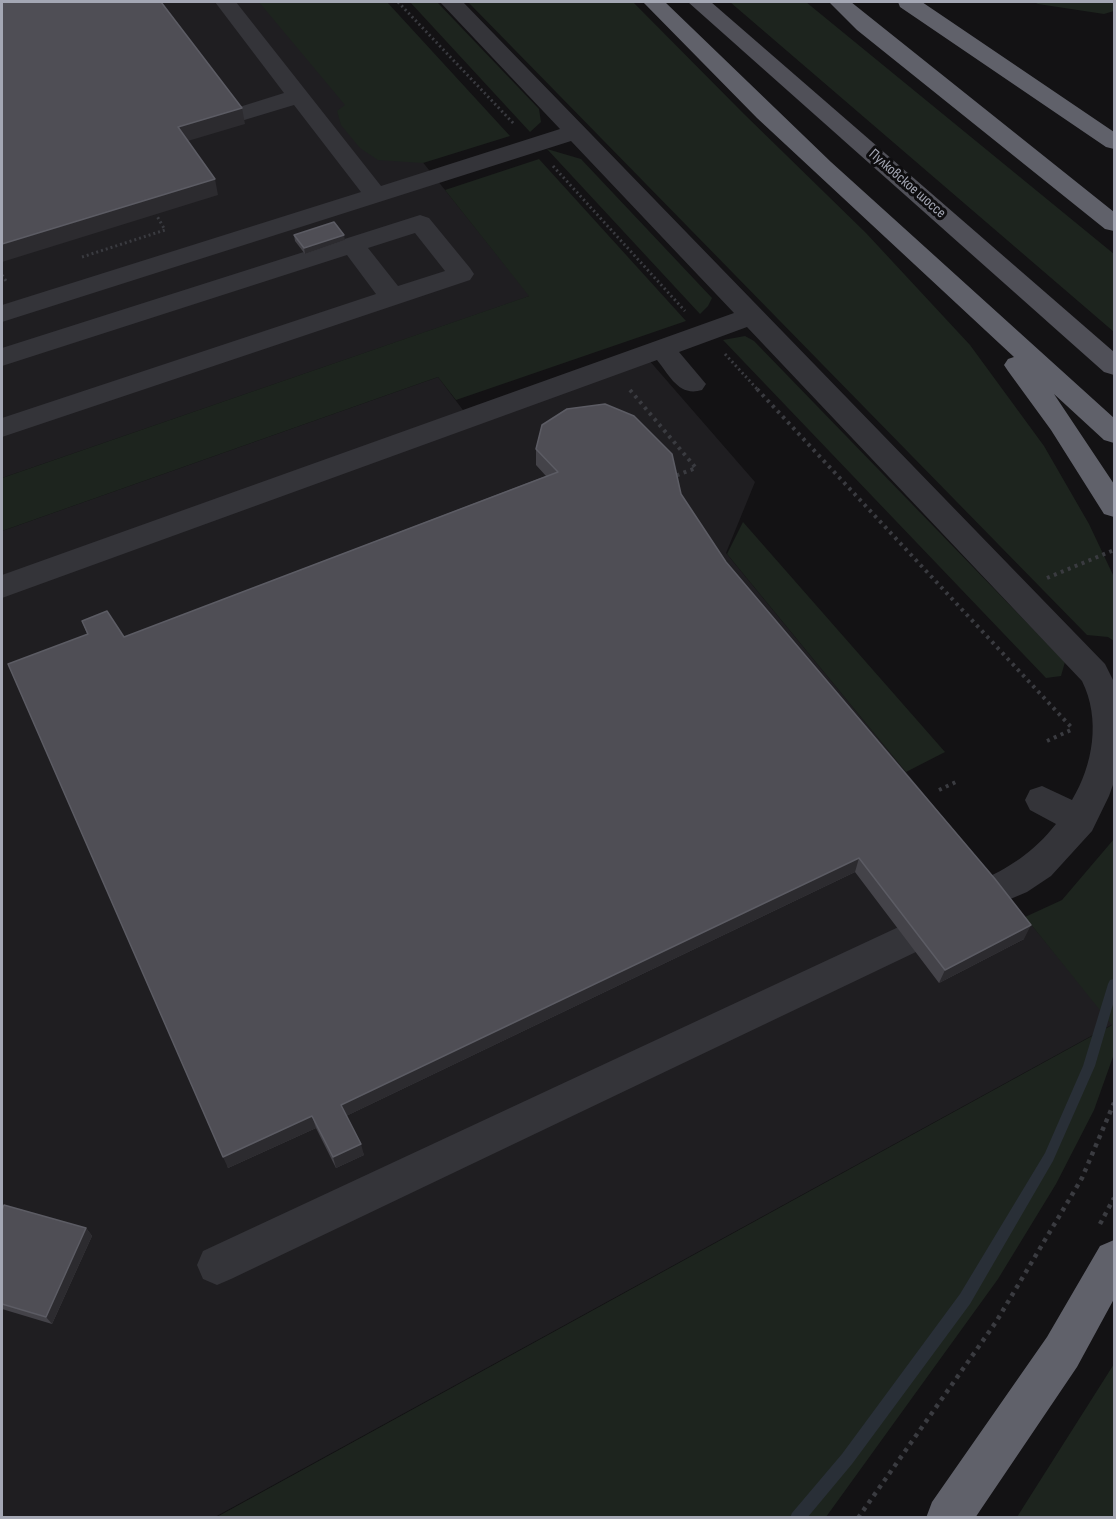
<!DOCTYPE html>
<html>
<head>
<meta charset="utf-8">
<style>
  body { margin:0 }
  #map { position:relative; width:1116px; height:1519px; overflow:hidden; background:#131214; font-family:"Sofia Sans Condensed",sans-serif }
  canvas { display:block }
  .frame { position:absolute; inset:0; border:3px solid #a4a7b4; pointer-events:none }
</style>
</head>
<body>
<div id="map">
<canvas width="1116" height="1519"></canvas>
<div class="frame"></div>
</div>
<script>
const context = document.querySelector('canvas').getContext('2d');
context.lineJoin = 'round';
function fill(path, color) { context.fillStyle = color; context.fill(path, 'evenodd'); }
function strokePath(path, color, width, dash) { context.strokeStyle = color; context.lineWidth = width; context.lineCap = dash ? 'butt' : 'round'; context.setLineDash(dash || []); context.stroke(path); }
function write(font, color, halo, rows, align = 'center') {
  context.font = font + ' "Sofia Sans Condensed",sans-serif'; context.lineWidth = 6; context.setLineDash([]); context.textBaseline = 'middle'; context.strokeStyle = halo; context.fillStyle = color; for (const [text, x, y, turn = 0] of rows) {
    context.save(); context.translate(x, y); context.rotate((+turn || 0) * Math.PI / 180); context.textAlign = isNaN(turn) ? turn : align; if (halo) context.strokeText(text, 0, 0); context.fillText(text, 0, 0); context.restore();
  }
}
fill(new Path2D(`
  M2 2H286L413 150 530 296 2 478Z
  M648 359 755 482 726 553 1113 1024 215 1517H2V531L438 377 469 418Z`), '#1f1e21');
fill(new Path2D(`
  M259 2H387L510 136 423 163 378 160 360 148 341 125 337 111 345 105Z
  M410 2H437L539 109 541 122 530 132Z
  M468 2H633L743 113 866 233 970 345 1044 446 1089 524 1114 577V641L1108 637 1087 635Z
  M730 2H806L1114 254V332Z
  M1034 2H1114V11L1104 14 1038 4Z
  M547 149 581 159 712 298 708 306 700 314Z
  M539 159 686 321 456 400 438 377 2 531V478L529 296 445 190Z
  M745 336 754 341 1065 662 1061 676 1046 678 723 340Z
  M743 522 945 752 906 772 727 554Z
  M1114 839V1054L1094 1110 1056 1184 998 1279 826 1517 215 1518 1112 1025 1025 917 1062 900Z
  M1114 1364V1517H1017Z`), '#1d241e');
fill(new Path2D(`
  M1114 979V1001L1095 1066 1053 1161 970 1304 852 1464 807 1518H790L792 1513 842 1454 960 1294 1045 1153 1083 1066 1108 984 1110 980Z`), '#292f37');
strokePath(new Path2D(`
  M398 2 515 125
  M553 166 685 311
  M82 257 165 230 157 216
  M2 275 6 281
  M725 354 758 390`), '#3a3b40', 3, [2, 3]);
strokePath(new Path2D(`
  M757 389 1073 729
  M630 390 696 468 672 477
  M1047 578 1114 550
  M1047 741 1073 729
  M939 790 958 781`), '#3a3b40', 4, [3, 4.5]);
strokePath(new Path2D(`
  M1100 1224 1114 1198
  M858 1518 996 1322 1082 1178 1114 1103`), '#3a3b40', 4.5, [4, 5]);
fill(new Path2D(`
  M215 2H236L381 186 560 129 440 2H463L1105 664 1114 682V782L1109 796 1092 831 1051 876 1027 892 989 908 977 904 971 893 977 882C1008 869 1034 852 1056 824L1030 810 1025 800 1030 790 1042 786 1072 800C1093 765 1101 719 1082 681L747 327 679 352 706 384 702 390C679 397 670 376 657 360L2 598V575L734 313 571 141 2 322V305L361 192 294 105 241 121 233 119 229 114 233 109 284 93Z
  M420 215 429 218 470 268 474 274 470 280 2 437V418L376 294 347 255 2 366V348ZM415 233 445 271 398 286 368 248Z
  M905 924 918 929 923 940 918 951 231 1279 217 1285 203 1279 197 1265 203 1251Z`), '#343439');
fill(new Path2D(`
  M688 2H711L1114 352V375L1104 372Z`), '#505058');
fill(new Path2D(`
  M643 2H665L831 162 1114 418V443L1104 440 1054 394 1114 484V517L1104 514 1051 430 1008 371 1004 365 1008 359 1014 357 757 118Z
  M829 2H851L1114 212V231L1105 229 857 30Z
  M898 2H922L1114 132V149L1106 147 900 7Z
  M1114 1240V1299L1077 1367 975 1518H926L932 1502 1047 1337 1100 1246Z`), '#60616a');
fill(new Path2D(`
  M294 235 345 240 305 254 295 241Z
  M536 449 681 494 726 562 1024 939 939 983 855 872 346 1116 364 1155 336 1168 316 1128 228 1168 87 634 82 621 124 637 546 476 536 465Z
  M2 1210 86 1228 92 1236 52 1324 2 1309Z`), '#444349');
fill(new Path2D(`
  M242 108 245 124 181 143 178 127Z
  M215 179 218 195 2 262V244Z
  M344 235 345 240 305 254 304 248Z
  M859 858 855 872 344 1117 341 1105Z
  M1031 925 1024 939 939 983 945 970Z
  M312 1116 316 1128 228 1168 223 1157Z
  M361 1144 364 1155 336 1168 333 1157Z
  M86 1228 92 1236 52 1324 46 1317Z`), '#2c2b2f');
const building = new Path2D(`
  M2 2H161L242 108 178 127 215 179 2 244Z
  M334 222 344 235 304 248 294 235Z
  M605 404 634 416 672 454 681 494 726 562 995 879 1031 925 945 970 859 858 341 1105 361 1144 333 1157 312 1116 223 1157 8 664 88 634 82 621 107 611 124 637 558 472 536 449 542 425 567 409Z
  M4 1205 86 1228 46 1317 2 1304V1210Z`);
fill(building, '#4f4e55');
strokePath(building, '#5c5c64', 1.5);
write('15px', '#a4a7b4', '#0e0d0f', [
  ["Пулковское шоссе",907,184,41]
]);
</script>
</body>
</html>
